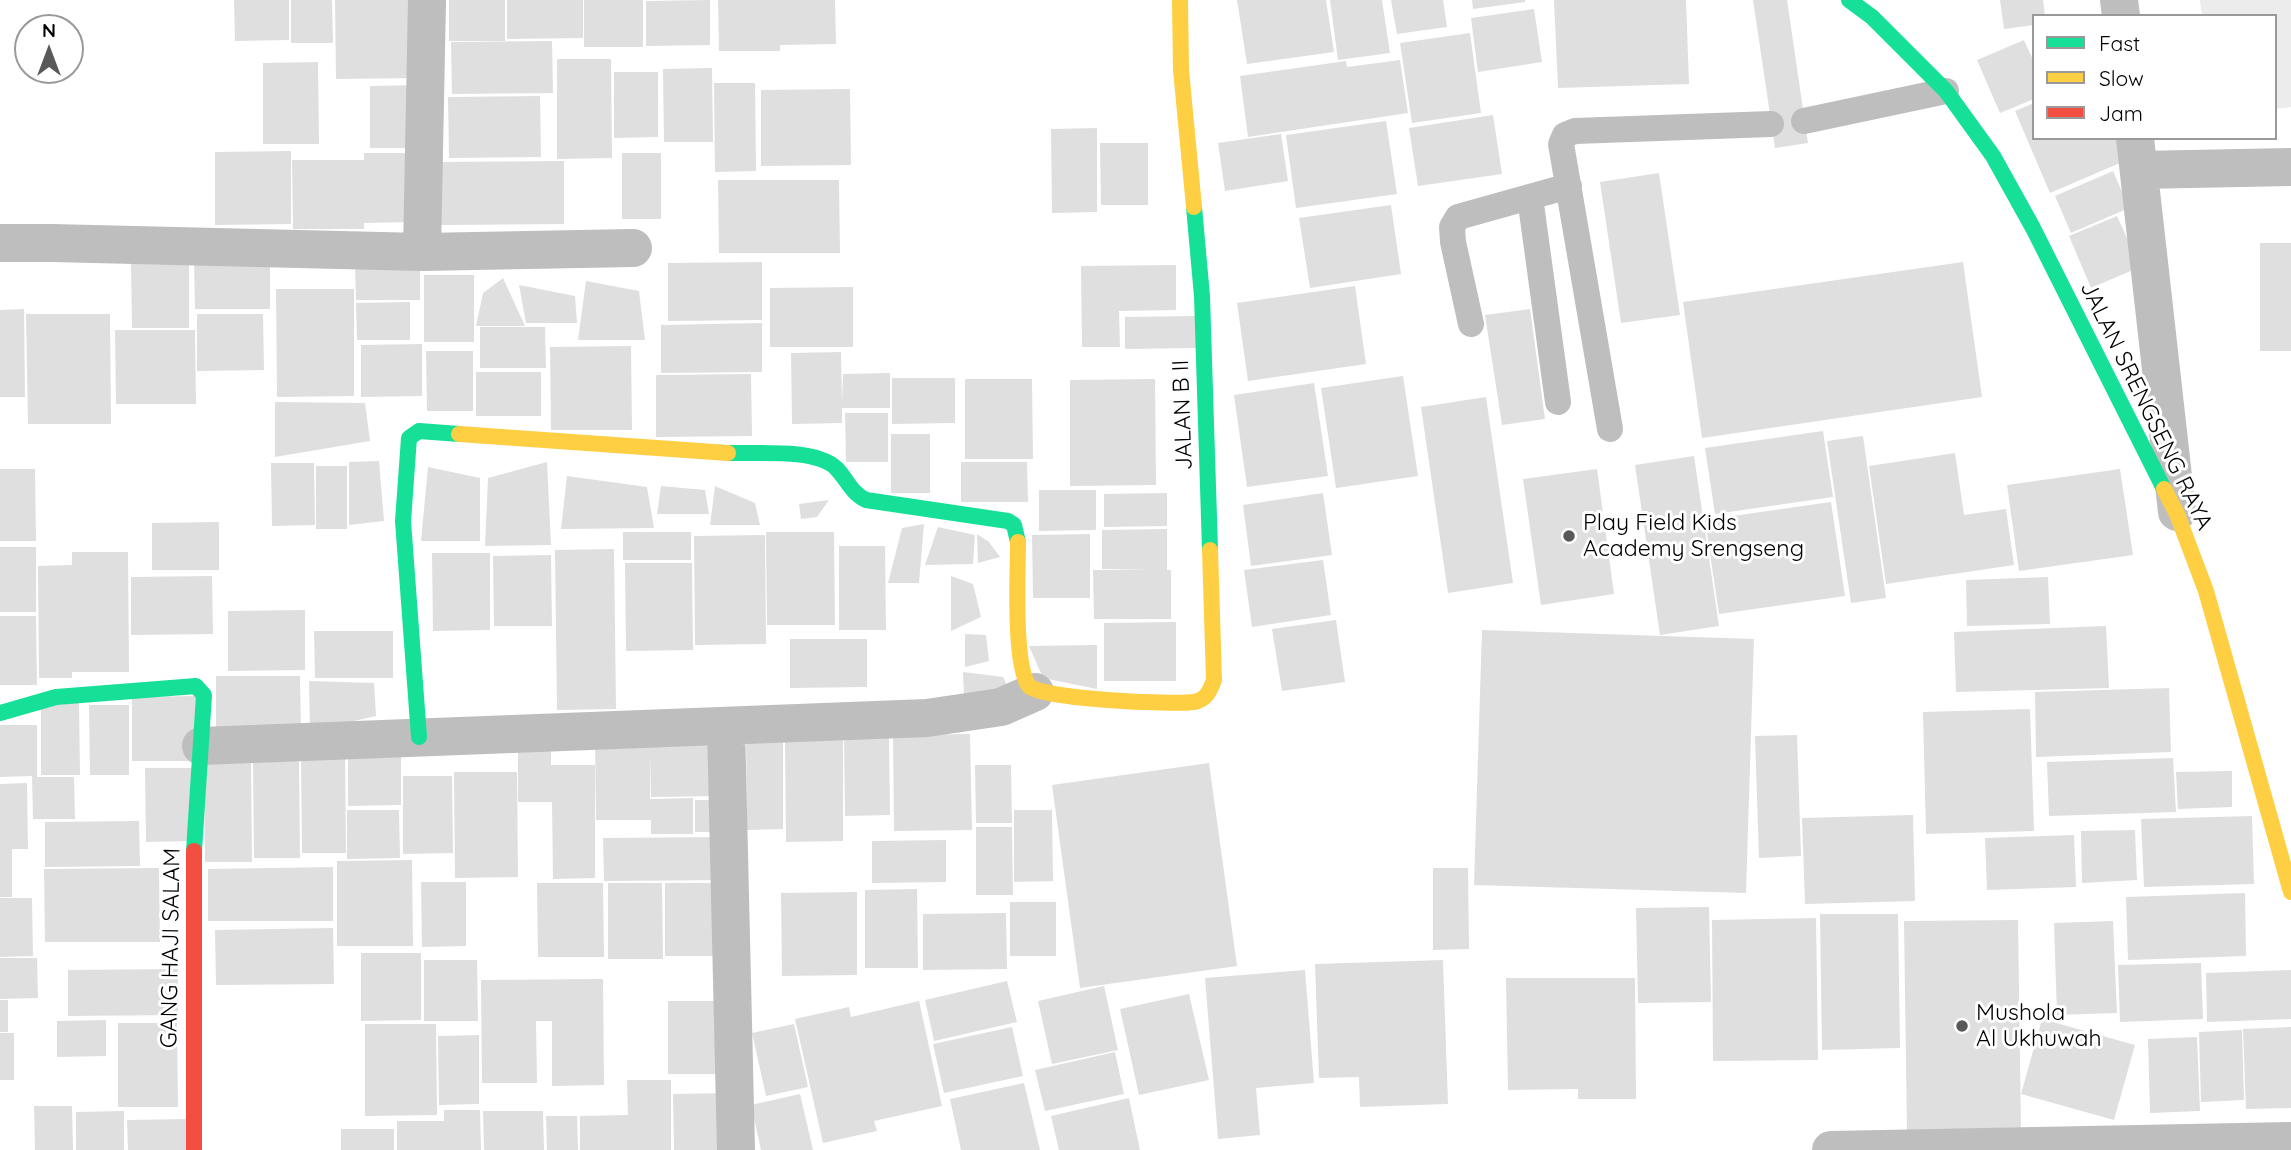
<!DOCTYPE html>
<html>
<head>
<meta charset="utf-8">
<style>
  body { margin:0 }
  #map { position:relative; width:2291px; height:1150px; overflow:hidden; background:#fff; font-family:Quicksand,sans-serif }
  canvas { display:block }
  .legend { position:absolute; left:2032px; top:14px; width:245px; height:126px; box-sizing:border-box; background:#fff; border:2px solid #999; margin:0; padding:9px 12px; list-style:none; font-size:21px; color:#000 }
  .legend li { display:flex; align-items:center; gap:14px; height:35px }
  .legend b { width:35px; border:2px solid #999 }
  .north { position:absolute; left:14px; top:14px; width:70px; height:70px; box-sizing:border-box; background:#fff; border:2px solid #999; border-radius:50%; rotate:0deg; font-size:19px; font-weight:700; line-height:28px; text-align:center; color:#000 }
  .north::after { content:''; display:block; margin:auto; width:24px; height:32px; background:#595959; clip-path:polygon(50% 0,100% 100%,50% 72%,0 100%) }
</style>
</head>
<body>
<div id="map">
<canvas width="2291" height="1150"></canvas>
<ul class="legend">
<li><b style="height:9px;background:#16e098"></b>Fast</li>
<li><b style="height:9px;background:#ffcf43"></b>Slow</li>
<li><b style="height:9px;background:#f24e42"></b>Jam</li>
</ul>
<div class="north">N</div>
</div>
<script>
const context = document.querySelector('canvas').getContext('2d');
context.lineJoin = 'round';
function fill(path, color) { context.fillStyle = color; context.fill(path, 'evenodd'); }
function strokePath(path, color, width, dash) { context.strokeStyle = color; context.lineWidth = width; context.lineCap = dash ? 'butt' : 'round'; context.setLineDash(dash || []); context.stroke(path); }
function write(font, color, halo, rows, align = 'center') {
  context.font = font + ' Quicksand,sans-serif'; context.lineWidth = 6; context.setLineDash([]); context.textBaseline = 'middle'; context.strokeStyle = halo; context.fillStyle = color; for (const [text, x, y, turn = 0] of rows) {
    context.save(); context.translate(x, y); context.rotate((+turn || 0) * Math.PI / 180); context.textAlign = isNaN(turn) ? turn : align; if (halo) context.strokeText(text, 0, 0); context.fillText(text, 0, 0); context.restore();
  }
}
fill(new Path2D(`
  M2200 0H2291V107L2275 109V16H2202Z`), '#ececec');
fill(new Path2D(`
  M234 0H289V40L235 41Z
  M291 0H332L333 43H291Z
  M335 0H421V78L336 79Z
  M449 0H505V41H449Z
  M507 0H583V38L507 39Z
  M584 0H643V47H584Z
  M710 0V45L646 46V1Z
  M718 0H835L836 44 780 45V51H719Z
  M1237 0H1326L1334 52 1247 64Z
  M1330 0H1382L1390 53 1338 60Z
  M1391 0H1443L1447 27 1397 34Z
  M1472 0H1525V2L1473 9Z
  M1554 0H1686L1689 84 1558 88Z
  M1753 0H1787L1808 143 1775 148Z
  M2000 0H2043L2045 16H2034V25L2004 29Z
  M1534 9 1542 62 1478 72 1471 18Z
  M1470 33 1481 113 1412 123 1400 43Z
  M2024 40 2034 62V99L2000 113 1977 60Z
  M552 41 553 93 452 94 451 42Z
  M557 59H611L612 158 557 159Z
  M1400 60 1408 113 1248 137 1240 76 1346 61 1347 67Z
  M318 62 319 144H263V63Z
  M712 68 713 142H664L663 69Z
  M614 72H658V137L614 138Z
  M714 83H755L756 171 715 172Z
  M420 85 421 148H370V86Z
  M850 89 851 165 761 166V90Z
  M540 96 541 157 449 158 448 97Z
  M2034 103V138H2117L2127 160 2050 193 2015 111Z
  M1493 115 1502 174 1418 186 1409 128Z
  M1386 121 1397 194 1296 208 1286 135Z
  M1097 128V212L1052 213 1051 129Z
  M1281 134 1288 181 1225 191 1218 143Z
  M1100 143H1148V205H1101Z
  M291 151V224L215 225V152Z
  M364 153H415L416 222 364 223V229H293L292 160H364Z
  M622 153H661V219H622Z
  M564 161V224L441 225 440 162Z
  M2113 171 2129 208 2071 233 2055 196Z
  M1659 173 1680 315 1621 323 1600 182Z
  M718 180H839L840 253H719Z
  M1391 205 1401 274 1310 288 1299 218Z
  M2117 216 2140 267 2091 288 2069 236Z
  M2260 243H2291V351H2260Z
  M270 256V309H195L194 257Z
  M189 260V328H132L131 261Z
  M762 262V320L668 321V263Z
  M1963 262 1982 397 1702 438 1683 302Z
  M355 264H420V300H356Z
  M1176 265V310L1119 311 1120 347H1082L1081 266Z
  M424 275H474V342H424Z
  M503 278 525 326H476L483 293Z
  M586 281 639 291 645 340H578Z
  M519 285 575 296 577 323H526Z
  M1355 286 1366 364 1248 381 1237 303Z
  M853 287V347H770V288Z
  M276 289H354V396L277 397Z
  M410 302V340H357L356 303Z
  M24 309 25 397H0V310Z
  M1530 309 1545 419 1502 425 1485 315Z
  M26 314H110L111 424H28Z
  M197 314H263L264 370 197 371Z
  M1196 316V348L1125 349V317Z
  M762 323V372L661 373V325Z
  M480 327H545L546 368H480Z
  M115 330H195L196 404H116Z
  M422 344V396L361 397V345Z
  M631 346 632 430H551L550 347Z
  M426 351H473V411H427Z
  M841 352 842 406 843 374 890 373V408H842V423L792 424 791 353Z
  M476 372H541V416H476Z
  M751 374 752 436 656 437V375Z
  M1403 376 1418 476 1336 488 1321 388Z
  M892 378H955V423L892 424Z
  M965 379H1032L1033 459H965Z
  M1155 379 1156 485 1070 486V380Z
  M1314 383 1328 476 1247 487 1234 395Z
  M1486 397 1513 583 1448 593 1421 407Z
  M275 402 365 403 370 441 275 457Z
  M845 413H888V462H846Z
  M1823 431 1833 497 1715 514 1705 448Z
  M891 434H930V493H891Z
  M1863 436 1886 598 1851 603 1827 441Z
  M1955 453 1964 515 2006 509 2014 565 1886 584 1869 466Z
  M1694 456 1719 626 1660 635 1635 465Z
  M379 461 384 521 349 525V462Z
  M547 462 551 545 485 546 488 478Z
  M961 462H1027L1028 502H961Z
  M271 463H314L315 525 272 526Z
  M316 466H347V529H316Z
  M428 467 480 478V541H421Z
  M0 469H35L36 541H0Z
  M1597 469 1614 594 1541 605 1523 479Z
  M2120 469 2133 555 2019 571 2007 485Z
  M567 476 647 487 654 528 561 529Z
  M661 486 705 490 709 514H657Z
  M715 486 755 503 760 525H710Z
  M1039 490H1096V530L1039 531Z
  M1167 493V526L1104 527V494Z
  M1323 493 1332 555 1251 566 1243 505Z
  M829 500 817 517 801 519 799 504Z
  M1831 502 1845 596 1719 614 1705 520Z
  M219 522V570H152V523Z
  M924 524 919 583H888L902 528Z
  M938 527 975 535 973 564 925 565Z
  M1167 529V570H1171V619H1094L1093 570H1151L1102 569V530Z
  M623 532H691V560H623Z
  M766 532H834L835 625H767Z
  M977 534 989 542 1000 557 978 563Z
  M1090 534V598H1033L1032 535Z
  M765 535 766 644 695 645 694 536Z
  M839 546H885L886 630H839Z
  M0 547H36V612H0Z
  M614 549 616 709 557 710 555 550Z
  M72 552H128L129 672H72V678H39L38 566 72 565Z
  M432 553H490V630L433 631Z
  M551 555 552 626H494L493 556Z
  M1323 560 1331 615 1252 627 1244 570Z
  M625 563H692L693 650 626 651Z
  M212 576 213 634 131 635V577Z
  M951 576 973 584 981 617 951 631Z
  M2048 577 2050 624 1967 626 1966 580Z
  M305 610V670L228 671V611Z
  M0 616H36L37 685H0Z
  M1336 620 1345 682 1282 691 1272 629Z
  M1176 622V681H1104V623Z
  M2106 626 2109 688 1956 692 1954 632Z
  M1482 630 1754 639 1746 893 1474 885Z
  M314 631H393V678H315Z
  M965 634 986 635 989 661 965 667Z
  M790 639H867V687L790 688Z
  M1097 645V689L1043 678 1029 646Z
  M963 672 1003 677 1012 695 964 698Z
  M216 676H300L301 733 216 734Z
  M309 681 374 683 376 716 310 731Z
  M2169 688 2171 752 2036 757 2035 692Z
  M196 696V761H132V697Z
  M79 701 80 775H41V702Z
  M89 705H129V775H90Z
  M2030 709 2034 831 1926 834 1923 712Z
  M0 725H37V777H74L75 819H33L32 776 0 777Z
  M889 734 890 815 845 816 844 735Z
  M970 734 972 830 894 831 893 735Z
  M746 735H783V829L747 830Z
  M1797 735 1801 856 1759 858 1755 736Z
  M843 736V841L786 842 785 737Z
  M595 737 724 740V796L651 797 650 753V799L693 798V834H651V820H596Z
  M401 748V805L348 806V749Z
  M518 750H551V765H595V878L553 879 552 802H518Z
  M345 751 346 853H302L301 752Z
  M204 757H251L252 862H205Z
  M2173 758 2176 812 2049 816 2047 762Z
  M253 761H299L300 858H254Z
  M1209 763 1237 966 1080 988 1052 785Z
  M975 765H1011L1012 823H976Z
  M145 768H192L193 841 146 842Z
  M2232 771V807L2178 809 2176 772Z
  M454 772H517L518 877 455 878Z
  M403 776H452L453 853 403 854Z
  M27 783 28 849H12V897H0V784Z
  M695 800H726V832H695Z
  M347 810H399L400 858 347 859Z
  M1014 810H1052L1053 881 1014 882Z
  M1913 815 1915 901 1805 904 1802 818Z
  M2252 816 2254 884 2144 887 2141 819Z
  M139 821 140 866 45 867V822Z
  M976 827H1012L1013 895H976Z
  M2135 830 2137 880 2082 883 2081 831Z
  M2074 835 2076 887 1987 890 1985 838Z
  M727 837V880L604 881 603 838Z
  M946 840V882L872 883V841Z
  M412 860 413 946H337V861Z
  M333 867V921H208V869Z
  M159 868 160 942H45L44 869Z
  M1433 868H1468L1469 949 1433 950Z
  M421 882H466V946L422 947Z
  M537 883H603L604 957H538Z
  M608 883H662L663 959H608Z
  M665 883H724V956H665Z
  M917 889 918 968H865V890Z
  M857 892V975L782 976 781 893Z
  M2245 893 2246 956 2128 960 2126 897Z
  M0 898H32L33 956 0 957Z
  M1010 902H1056V956H1010Z
  M1709 907 1711 1002 1638 1003 1636 908Z
  M1006 913 1007 969 923 970V914Z
  M1820 914H1898L1900 1048 1822 1050Z
  M1816 918 1818 1060 1713 1061 1712 920Z
  M2018 920 2021 1131 1907 1133 1904 921Z
  M2113 921 2117 1013 2057 1015 2054 923Z
  M333 928 334 984 216 985 215 930Z
  M361 953H421V1020L361 1021Z
  M0 958H37L38 998 0 999Z
  M424 960H477L478 1021H424Z
  M1443 960 1448 1104 1360 1107 1359 1077 1319 1078 1315 964Z
  M2201 963 2203 1019 2120 1022 2118 965Z
  M178 969V1015L68 1016V970Z
  M1305 970 1314 1083 1256 1088 1260 1135 1218 1139 1205 978Z
  M2291 970V1019L2207 1022 2206 973Z
  M1506 978H1635L1636 1099H1578V1089L1508 1090Z
  M603 979 604 1085 552 1086V1021H536L537 1083H482L481 980Z
  M1007 981 1017 1022 934 1041 925 1000Z
  M1104 986 1118 1050 1052 1064 1038 1001Z
  M1189 994 1209 1080 1139 1095 1120 1009Z
  M0 1000H8V1032H0Z
  M668 1001H726V1074H668Z
  M919 1001 942 1106 874 1121 877 1131 823 1143 795 1019 849 1007 851 1017Z
  M2042 1019 2135 1045 2114 1120 2021 1094Z
  M106 1020V1056L57 1057V1021Z
  M118 1023H177L178 1107H118Z
  M365 1024H436L437 1115 365 1116Z
  M794 1024 808 1087 766 1096 752 1033Z
  M1012 1027 1023 1076 944 1093 933 1044Z
  M2291 1027V1108L2246 1109 2243 1029Z
  M2242 1030 2244 1100 2201 1102 2199 1032Z
  M0 1033H14V1080H0Z
  M479 1035V1104L439 1105 438 1036Z
  M2197 1037 2200 1111 2150 1113 2148 1039Z
  M1115 1052 1124 1094 1045 1111 1035 1070Z
  M627 1080H671V1150H580V1116L628 1115Z
  M1024 1083 1040 1150H961L950 1099Z
  M732 1093 733 1150H674L673 1094Z
  M800 1094 813 1150H761L751 1105Z
  M1129 1098 1140 1150H1059L1051 1116Z
  M34 1106H72L73 1150H35Z
  M444 1110H480L481 1150H397V1121H444Z
  M124 1111V1150H76V1112Z
  M483 1111H543L544 1150H484Z
  M546 1116H577L578 1150H547Z
  M190 1119V1150H128L127 1120Z
  M341 1129H394V1150H341Z`), '#dfdfdf');
strokePath(new Path2D(`
  M1804 121 1946 91
  M1530 197 1558 402
  M1471 324 1453 242 1452 227 1458 217 1569 186
  M1610 429 1561 144 1565 135 1575 131 1771 124`), '#bebebe', 26);
strokePath(new Path2D(`
  M2119 0 2121 16
  M2135 138 2177 512
  M2139 170 2291 167
  M0 243H52L422 252 633 248
  M422 252 427 0
  M726 726 736 1150
  M201 746 927 718 1001 707 1035 692
  M1831 1150 2291 1141`), '#bebebe', 38);
strokePath(new Path2D(`
  M1849 0 1872 17 1946 91 1993 156 2033 228 2164 489
  M1194 207 1202 296 1210 550
  M728 453C757 454 815 448 836 468 847 479 851 493 866 500L1008 521 1014 525 1018 542
  M0 713 56 697 196 686 204 695 194 851
  M419 737 403 521 409 438 419 431 459 434`), '#16e098', 16);
strokePath(new Path2D(`
  M1180 0 1181 70 1194 207
  M459 434 728 453
  M2164 489 2177 514 2206 591 2291 892
  M1018 542C1018 570 1013 665 1029 686 1040 699 1173 705 1194 702 1206 700 1210 691 1214 680L1210 550`), '#ffcf43', 16);
strokePath(new Path2D(`
  M194 1150V851`), '#f24e42', 16);
for (const [x, y, r, color] of [
  [1569,536,7,"#595959"],
  [1962,1026,7,"#595959"]
]) { const dot = new Path2D(); dot.arc(x, y, r, 0, 2 * Math.PI); context.fillStyle = color; context.fill(dot); strokePath(dot, '#fff', 2.5); }
write('23px', '#000', '#fff', [
  ["JALAN SRENGSENG RAYA",2146,406,64],
  ["JALAN B II",1183,415,-92],
  ["GANG HAJI SALAM",171,948,-89]
]);
write('23px', '#000', '#fff', [
  ["Play Field Kids",1583,523],
  ["Academy Srengseng",1583,549],
  ["Mushola",1976,1013],
  ["Al Ukhuwah",1976,1039]
], 'left');
</script>
</body>
</html>
